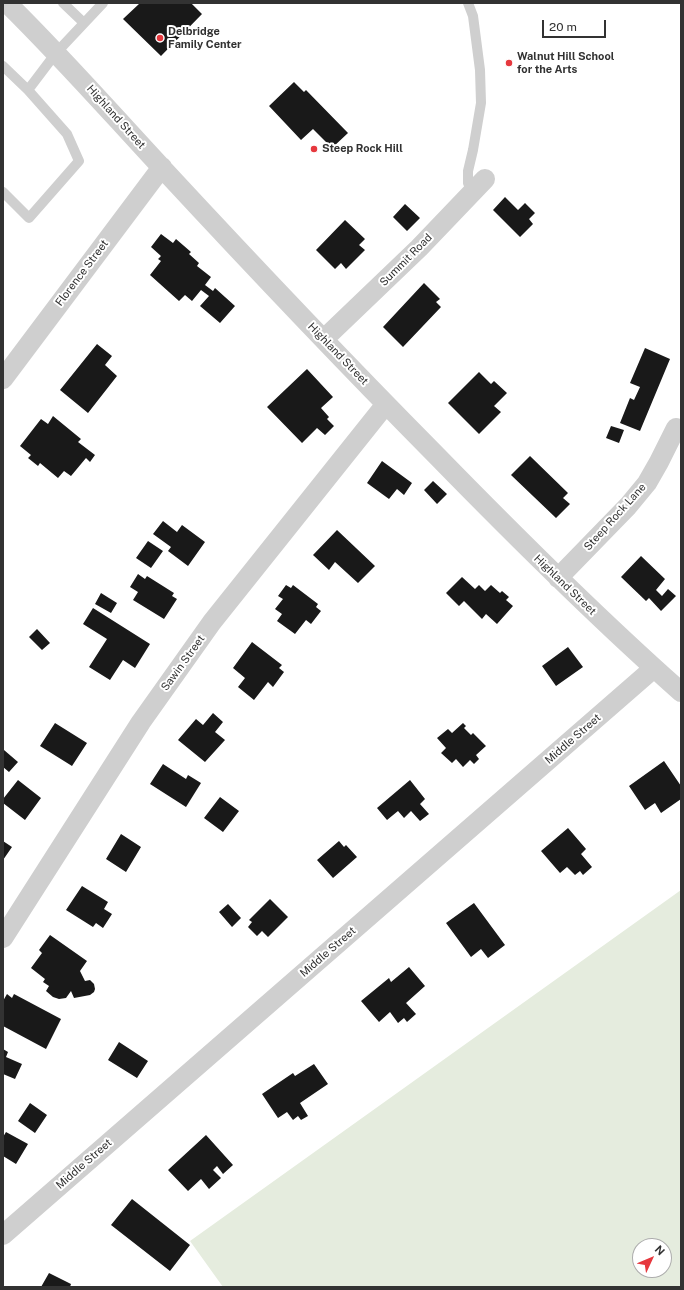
<!DOCTYPE html>
<html>
<head>
<meta charset="utf-8">
<style>
  body { margin:0 }
  #map { position:relative; width:684px; height:1290px; overflow:hidden; background:#fff; font-family:"Public Sans",sans-serif }
  canvas { display:block }
  .frame { position:absolute; inset:0; border:4px solid #323232; pointer-events:none }
  .north { position:absolute; left:632px; top:1238px; width:40px; height:40px; box-sizing:border-box; background:#fff; border:1px solid #adadad; border-radius:50%; rotate:46deg; font-size:11px; font-weight:700; line-height:16px; text-align:center; color:#323232 }
  .north::after { content:''; display:block; margin:auto; width:14px; height:18px; background:#e6383e; clip-path:polygon(50% 0,100% 100%,50% 72%,0 100%) }
  .scale { position:absolute; left:542px; top:20px; width:64px; height:18px; box-sizing:border-box; border:2px solid #323232; border-top:0; padding-left:5px; font-size:12px; line-height:14px; white-space:nowrap; color:#323232; -webkit-text-stroke:3px #fff; paint-order:stroke }
</style>
</head>
<body>
<div id="map">
<canvas width="684" height="1290"></canvas>
<div class="frame"></div>
<div class="north">N</div>
<div class="scale">20 m</div>
</div>
<script>
const context = document.querySelector('canvas').getContext('2d');
context.lineJoin = 'round';
function fill(path, color) { context.fillStyle = color; context.fill(path, 'evenodd'); }
function strokePath(path, color, width, dash) { context.strokeStyle = color; context.lineWidth = width; context.lineCap = dash ? 'butt' : 'round'; context.setLineDash(dash || []); context.stroke(path); }
function write(font, color, halo, rows, align = 'center') {
  context.font = font + ' "Public Sans",sans-serif'; context.lineWidth = 4; context.setLineDash([]); context.textBaseline = 'middle'; context.strokeStyle = halo; context.fillStyle = color; for (const [text, x, y, turn = 0] of rows) {
    context.save(); context.translate(x, y); context.rotate((+turn || 0) * Math.PI / 180); context.textAlign = isNaN(turn) ? turn : align; if (halo) context.strokeText(text, 0, 0); context.fillText(text, 0, 0); context.restore();
  }
}
fill(new Path2D(`
  M681 890V1287H223L190 1241ZM640 1246H664V1270H640Z`), '#e5ecde');
fill(new Path2D(`
  M140 3H191L202 14 161 56 123 19Z
  M294 82 304 92 306 90 348 133 332 148 313 129 301 140 269 106Z
  M505 197 518 210 525 203 535 213 529 219 533 224 520 237 493 210Z
  M405 204 420 218 407 231 393 217Z
  M345 220 365 239 359 245 365 250 346 269 341 263 335 269 316 250Z
  M161 234 173 243 176 239 191 252 189 254 199 263 197 266 211 277 205 285 213 291 215 288 235 306 220 323 200 306 209 296 201 290 192 301 185 295 179 301 150 275 161 261 158 259 161 256 151 247Z
  M424 283 440 299 436 302 441 307 403 347 383 327Z
  M97 344 112 356 105 365 117 376 88 413 60 390Z
  M645 348 670 359 640 431 620 423 630 398 634 400 640 387 630 383Z
  M307 369 333 397 321 408 329 417 327 419 334 426 325 435 317 428 302 443 267 407Z
  M479 372 491 384 494 381 507 393 494 406 501 412 479 434 448 403Z
  M53 416 81 439 78 442 95 455 90 462 86 458 71 476 64 471 58 478 40 463 38 466 28 458 31 455 20 446 41 419 48 424Z
  M611 426 624 430 619 443 606 438Z
  M530 456 568 493 563 498 570 504 556 518 511 475Z
  M382 461 412 483 404 495 397 489 389 499 367 483Z
  M433 481 447 494 437 504 424 490Z
  M163 521 177 532 182 525 205 542 188 566 168 551 171 547 153 534Z
  M337 530 375 566 358 583 335 562 329 570 313 555Z
  M148 541 163 551 151 568 136 558Z
  M641 556 665 579 656 590 662 596 668 589 676 596 661 611 649 598 646 601 621 577Z
  M138 574 145 579 147 576 174 593 172 596 177 599 164 619 133 600 138 592 130 587Z
  M462 577 475 589 479 585 485 591 491 585 500 593 502 591 509 597 506 600 513 606 497 624 486 614 482 619 464 601 459 606 446 593Z
  M286 585 291 588 293 585 318 604 316 607 321 611 311 624 306 620 295 634 277 621 282 614 275 609 283 599 278 596Z
  M101 593 117 603 111 613 95 604Z
  M93 608 150 644 135 668 123 660 110 680 89 667 107 639 83 624Z
  M37 629 50 643 42 650 29 637Z
  M252 642 282 665 279 668 284 672 273 687 268 682 254 700 238 687 245 678 233 668Z
  M568 647 583 667 556 686 542 666Z
  M213 713 223 722 215 732 225 740 205 762 178 740 196 719 203 725Z
  M55 723 87 743 72 766 40 746Z
  M463 723 466 726 464 728 471 735 473 733 486 746 476 755 479 759 474 764 470 760 463 767 456 759 452 763 441 753 446 748 437 738 448 729 452 733Z
  M4 750 18 762 9 772 3 767V752Z
  M664 761 681 786V799L661 813 655 803 645 810 629 786Z
  M163 764 186 779 188 775 201 783 186 807 150 784Z
  M18 780 41 798 25 820 3 803V799Z
  M410 780 425 799 420 804 429 814 420 821 411 811 404 818 398 811 387 820 377 808Z
  M220 797 239 811 223 832 204 818Z
  M568 828 586 849 581 854 592 867 583 875 580 871 575 875 567 867 560 873 541 851Z
  M121 834 141 847 126 872 106 859Z
  M3 841 12 847 3 860Z
  M339 841 344 847 346 845 357 857 333 878 317 860Z
  M82 886 108 902 104 909 112 914 103 928 96 923 93 927 66 910Z
  M270 899 288 917 268 937 262 931 257 936 248 927 252 922 249 920Z
  M474 903 505 945 488 958 481 949 471 957 446 923Z
  M228 904 241 918 232 927 219 912Z
  M50 935 87 961 80 971 85 981 90 980 94 984 95 989 94 992 90 995 74 998 71 991 66 998 59 999 53 997 46 991 49 986 43 982 45 979 31 968 42 953 39 950Z
  M409 967 425 986 406 1003 416 1014 407 1022 404 1018 398 1023 390 1012 379 1022 361 1001 389 978 391 982Z
  M7 994 12 998 14 994 61 1019 46 1049 3 1026 4 1013 3 1012V1001Z
  M119 1042 148 1061 137 1078 108 1060Z
  M3 1049 8 1052 6 1057 22 1064 15 1079 3 1074Z
  M314 1064 328 1084 300 1103 308 1116 301 1120 298 1116 293 1120 287 1112 278 1118 262 1094 293 1073 295 1076Z
  M30 1103 47 1115 35 1133 18 1121Z
  M6 1132 28 1144 16 1164 3 1156V1137Z
  M206 1135 233 1165 223 1174 217 1166 213 1170 221 1178 209 1189 201 1179 188 1191 168 1170Z
  M132 1199 190 1245 170 1271 111 1225Z
  M49 1273 71 1284 70 1287H41Z`), '#191919');
strokePath(new Path2D(`
  M63 3 84 23
  M468 3 473 16 480 70 481 103 473 150 468 171V183L472 193
  M3 66 28 90
  M3 192 29 218 79 161 67 134 28 90 56 53 103 3`), '#cfcfcf', 10);
strokePath(new Path2D(`
  M7 3C61 56 111 113 163 169 252 265 342 360 434 453 514 535 595 616 681 692
  M324 339 419 248 485 179
  M3 379 162 167
  M558 578 628 506 647 483 659 462 676 428
  M3 938 141 722 212 622 386 404
  M3 1235 654 668`), '#cfcfcf', 20);
for (const [x, y, r, color] of [
  [160,38,4,"#e6383e"],
  [509,63,4,"#e6383e"],
  [314,149,4,"#e6383e"]
]) { const dot = new Path2D(); dot.arc(x, y, r, 0, 2 * Math.PI); context.fillStyle = color; context.fill(dot); strokePath(dot, '#fff', 1.5); }
write('bold 11px', '#323232', '#fff', [
  ["Delbridge",168,32],
  ["Family Center",168,45],
  ["Walnut Hill School",517,57],
  ["for the Arts",517,70],
  ["Steep Rock Hill",322,149]
], 'left');
write('11px', '#323232', '#fff', [
  ["Highland Street",116,117,48],
  ["Summit Road",406,260,-45],
  ["Florence Street",82,273,-53],
  ["Highland Street",338,354,46],
  ["Steep Rock Lane",615,517,-48],
  ["Highland Street",565,585,44],
  ["Sawin Street",183,663,-54],
  ["Middle Street",573,739,-41],
  ["Middle Street",328,952,-41],
  ["Middle Street",84,1164,-41]
]);
</script>
</body>
</html>
